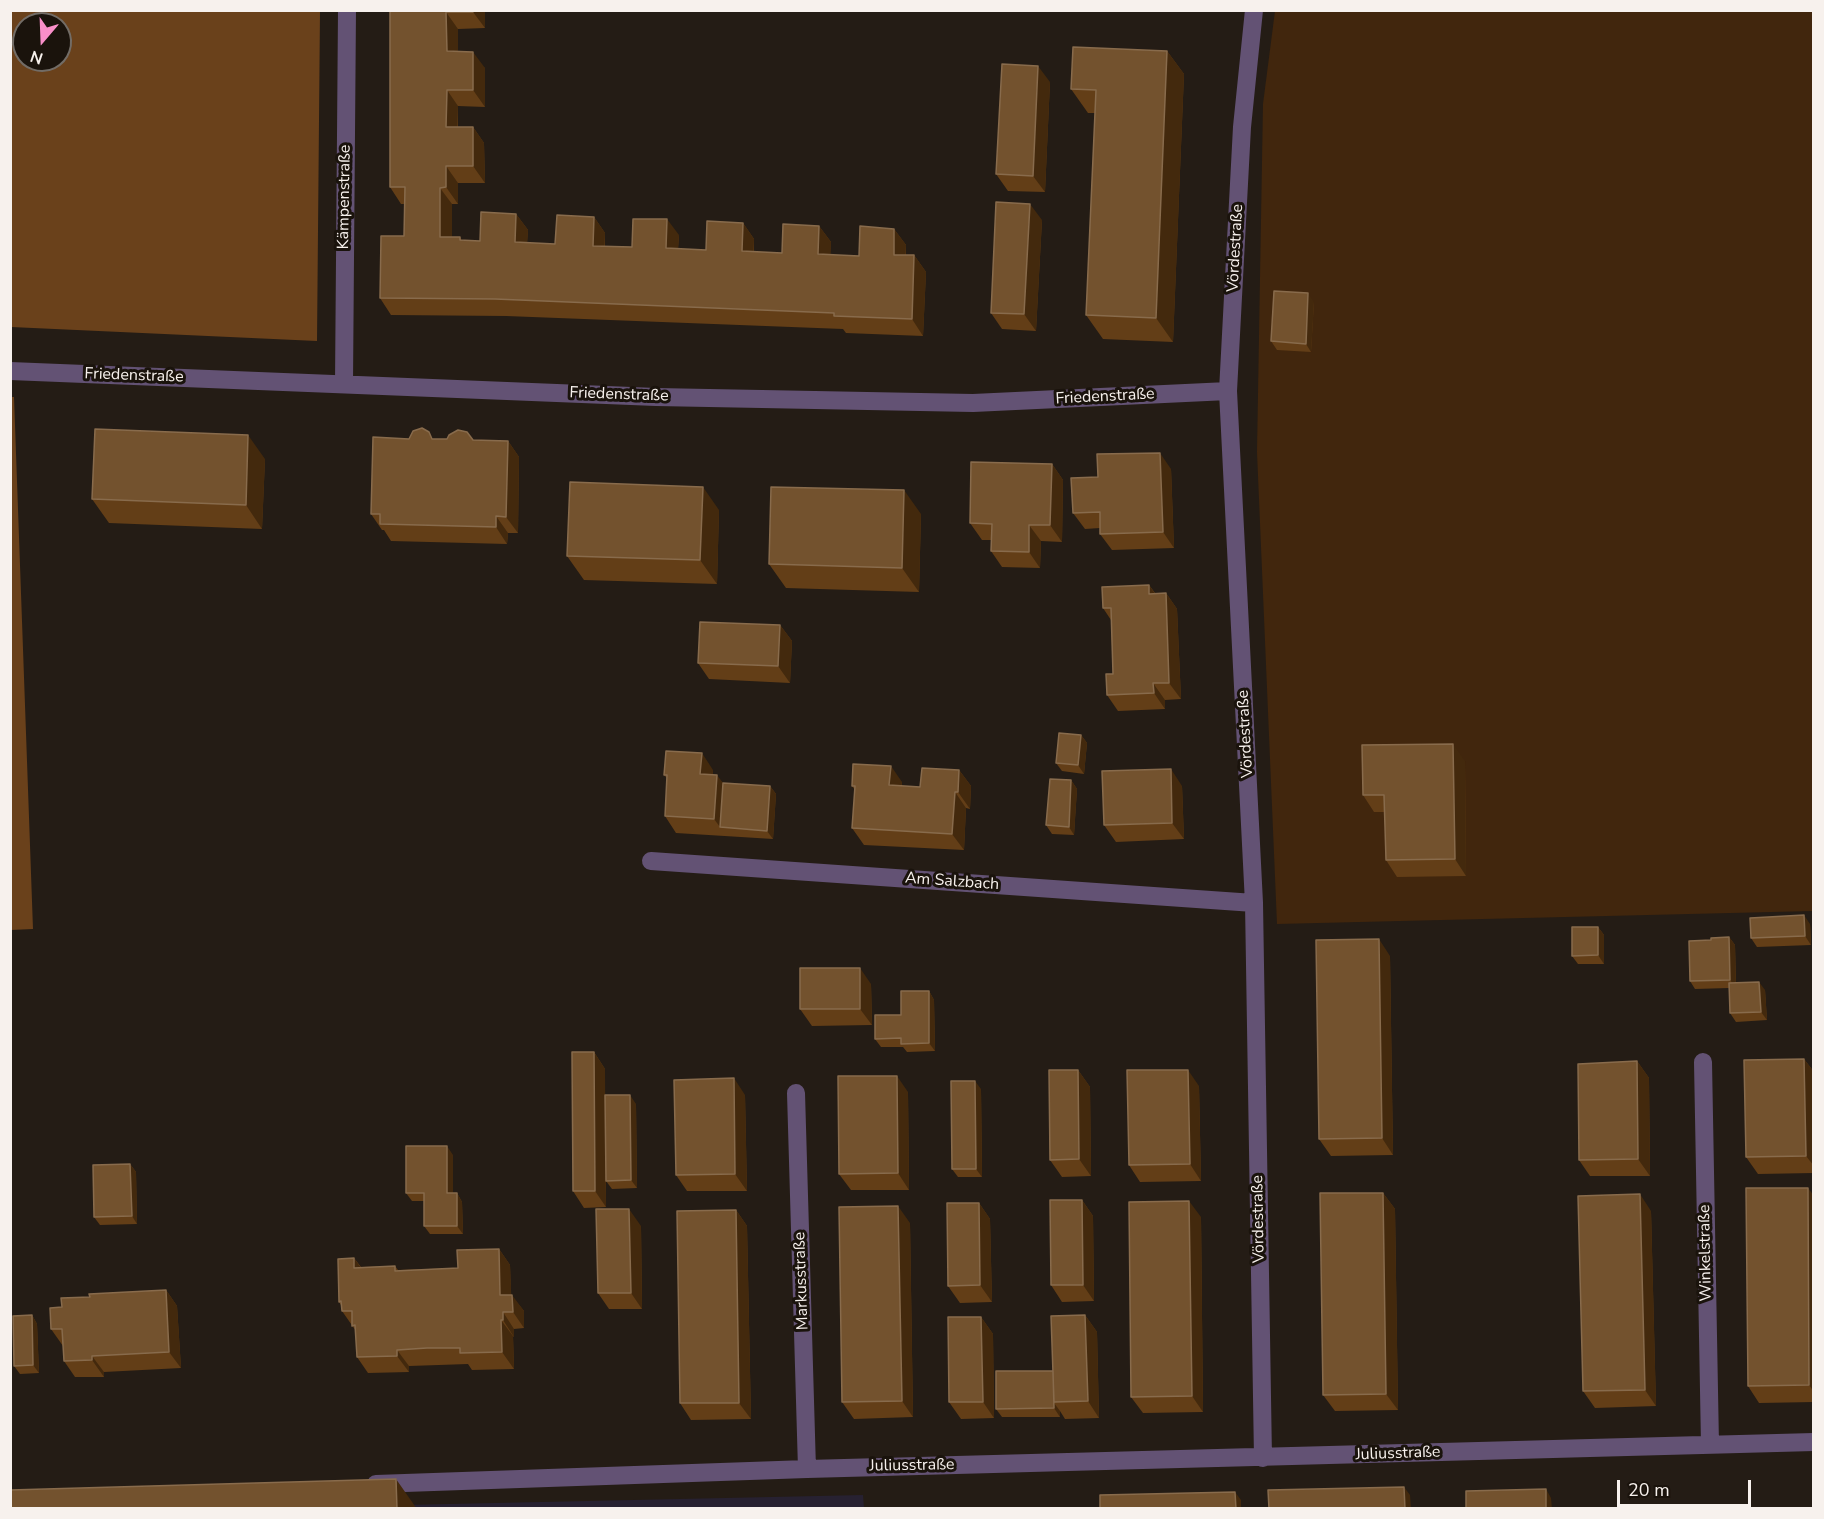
<!DOCTYPE html>
<html>
<head>
<meta charset="utf-8">
<style>
  body { margin:0 }
  #map { position:relative; width:1824px; height:1519px; overflow:hidden; background:#241c15; font-family:"Nunito Sans",sans-serif }
  canvas { display:block }
  .frame { position:absolute; inset:0; border:12px solid #f7f1ed; pointer-events:none }
  .north { position:absolute; left:12px; top:12px; width:60px; height:60px; box-sizing:border-box; background:#1a130c; border:2px solid #726c66; border-radius:50%; rotate:199deg; font-size:16px; font-weight:700; line-height:24px; text-align:center; color:#f7f1ed }
  .north::after { content:''; display:block; margin:auto; width:21px; height:27px; background:#f98fc9; clip-path:polygon(50% 0,100% 100%,50% 72%,0 100%) }
  .scale { position:absolute; left:1617px; top:1480px; width:134px; height:27px; box-sizing:border-box; border:3px solid #f7f1ed; border-top:0; padding-left:8px; font-size:18px; line-height:21px; white-space:nowrap; color:#f7f1ed; -webkit-text-stroke:4px #1a130c; paint-order:stroke }
</style>
</head>
<body>
<div id="map">
<canvas width="1824" height="1519"></canvas>
<div class="frame"></div>
<div class="north">N</div>
<div class="scale">20 m</div>
</div>
<script>
const context = document.querySelector('canvas').getContext('2d');
context.lineJoin = 'round';
function fill(path, color) { context.fillStyle = color; context.fill(path, 'evenodd'); }
function strokePath(path, color, width, dash) { context.strokeStyle = color; context.lineWidth = width; context.lineCap = dash ? 'butt' : 'round'; context.setLineDash(dash || []); context.stroke(path); }
function write(font, color, halo, rows, align = 'center') {
  context.font = font + ' "Nunito Sans",sans-serif'; context.lineWidth = 6; context.setLineDash([]); context.textBaseline = 'middle'; context.strokeStyle = halo; context.fillStyle = color; for (const [text, x, y, turn = 0] of rows) {
    context.save(); context.translate(x, y); context.rotate((+turn || 0) * Math.PI / 180); context.textAlign = isNaN(turn) ? turn : align; if (halo) context.strokeText(text, 0, 0); context.fillText(text, 0, 0); context.restore();
  }
}
fill(new Path2D(`
  M863 1495 864 1508H264Z`), '#272131');
fill(new Path2D(`
  M1275 11H1813V911L1277 924 1257 452 1263 104Z`), '#41260d');
fill(new Path2D(`
  M10 11H320L317 341 11 327ZM24 24H60V60H24Z
  M10 397H14L33 929 11 930Z`), '#6a411b');
strokePath(new Path2D(`
  M1254 10 1242 127 1228 391 1254 903 1263 1458
  M10 371 656 397 973 403 1228 391
  M344 383 347 10
  M651 861 1254 903
  M1703 1062 1710 1445
  M796 1093 807 1469
  M376 1484 807 1469 1814 1442`), '#635274', 18);
fill(new Path2D(`
  M390 10H485V28L458 29V52L485 68V107L458 106V127H473L484 143 485 183H458V204H452V237H460L462 241H480L516 214 528 230 527 243 555 244 594 217 605 233V246L632 247 679 235 678 249 706 250 743 223 754 239V252L782 253 819 226 831 242 830 255 859 256 894 229 906 245V255H914L926 272 923 336 846 333 843 329 506 316 391 315 380 298 404 236 405 204H401L390 187Z
  M1130 10H1151V12Z
  M1167 51 1184 74 1173 342 1103 339 1086 315 1095 113H1088L1071 89Z
  M1050 82 1045 192 1008 191 996 174Z
  M1042 220 1036 331 1002 329 991 313Z
  M1314 302 1311 352 1277 350 1271 341Z
  M409 439 508 441 519 457 518 533H508L507 544 391 541 384 530H382L371 514Z
  M265 459 262 529 109 523 92 499Z
  M1052 464 1063 480 1062 542 1041 541 1040 568 1002 567 991 551V540H982L970 523Z
  M1171 469 1174 548 1112 550 1100 534V528L1085 529 1073 513 1098 477Z
  M719 510 717 584 584 580 567 556Z
  M921 514 919 592 786 588 769 564Z
  M1149 585 1155 593H1166L1177 609 1181 699 1165 700V709L1118 711 1107 695 1113 674 1111 620 1103 608Z
  M780 625 792 641 790 683 709 679 698 663Z
  M1081 735 1087 743 1084 774 1062 771 1056 763Z
  M1465 761 1466 876 1397 877 1386 860 1385 812H1374L1363 795Z
  M713 770V774L723 783 770 786 776 794 773 839 676 833 665 816 667 778 664 775Z
  M959 770 971 786 970 809 966 808 964 850 864 845 852 828 855 790 852 786 902 782V786L920 787Z
  M1071 780 1077 789 1074 835 1052 834 1046 825Z
  M1182 786 1184 839 1116 842 1104 825Z
  M1810 924 1811 945 1757 947 1751 938Z
  M1598 927 1604 935V964H1578L1572 956Z
  M1729 937 1735 945 1736 983 1765 990 1767 1020 1736 1022 1730 1013 1729 988 1695 989 1690 981 1711 940Z
  M1390 956 1393 1155 1331 1156 1319 1139Z
  M871 984 872 1025 812 1026 800 1009Z
  M929 991 934 1000 935 1051 907 1052 903 1047H881L875 1039 901 1015Z
  M594 1052 605 1069V1095L636 1104 637 1188 612 1189 606 1181V1120V1207L584 1208 573 1191Z
  M1804 1059 1814 1072V1173L1758 1174 1746 1157Z
  M1637 1061 1649 1078 1650 1176H1590L1579 1160Z
  M1078 1070 1090 1087 1091 1176 1062 1177 1050 1160Z
  M1199 1086 1201 1181 1140 1182 1129 1165Z
  M981 1089 982 1177H958L952 1169Z
  M908 1092 909 1190H851L839 1174Z
  M745 1095 747 1191H687L676 1175Z
  M453 1155V1193H457L462 1202 463 1234H430L424 1226V1201H412L406 1193Z
  M130 1164 136 1172 137 1224 100 1225 94 1217Z
  M1383 1193 1395 1209 1398 1410 1335 1411 1323 1395Z
  M1814 1196V1402L1759 1403 1748 1386Z
  M1082 1200 1093 1216 1094 1301 1062 1302 1051 1285Z
  M979 1203 990 1219 992 1302 960 1303 948 1286Z
  M736 1210 747 1226 751 1419 691 1420 680 1403Z
  M1651 1211 1656 1406 1595 1408 1583 1391Z
  M1201 1217 1203 1412 1143 1413 1131 1397Z
  M910 1223 913 1417 854 1419 842 1402Z
  M641 1226 642 1309H609L598 1293Z
  M499 1249 510 1265 511 1295 524 1311V1328L514 1329V1337L513 1336 514 1369 472 1370 468 1364 439 1365 409 1366V1372L368 1373 357 1357 356 1331 342 1311 341 1305 339 1302 354 1258 361 1267 395 1266 398 1270 458 1268Z
  M166 1290 177 1306 181 1368 104 1372V1377H75L64 1361 63 1346 51 1329 62 1307 90 1297Z
  M32 1315 37 1324 39 1373 20 1374 14 1366Z
  M1085 1315 1097 1332 1099 1418 1065 1419 1060 1411V1417H1002L996 1409 1053 1371Z
  M981 1317 993 1334 994 1418 961 1419 949 1402Z`), '#633e17');
fill(new Path2D(`
  M473 10H485V28L473 12Z
  M446 12 458 29V68L447 51Z
  M1167 51 1184 74 1173 342 1156 318Z
  M473 52 485 68V107L473 90Z
  M1038 66 1050 82 1045 192 1033 176Z
  M447 90 458 106 457 143 446 127Z
  M473 127 484 143 485 183 473 166Z
  M446 166 458 183V204L446 187Z
  M440 188 452 204V253L440 237Z
  M1030 204 1042 220 1036 331 1024 314Z
  M516 214 528 230 526 259 515 242Z
  M594 217 605 233 604 262 593 246Z
  M667 219 679 235 677 265 666 248Z
  M743 223 754 239 753 268 742 251Z
  M819 226 831 242 830 271 818 254Z
  M894 229 906 245 905 271 894 255Z
  M914 255 926 272 923 336 912 319Z
  M1308 293 1314 302 1311 352 1306 344Z
  M248 435 265 459 262 529 246 505Z
  M508 441 519 457 518 533 506 517Z
  M1160 453 1171 469 1174 548 1163 532Z
  M1052 464 1063 480 1062 542 1050 525Z
  M703 487 719 510 717 584 700 560Z
  M904 490 921 514 919 592 902 568Z
  M496 516 508 533 507 544 496 527Z
  M1029 525 1041 541 1040 568 1029 552Z
  M1149 585 1160 601 1149 594Z
  M1166 593 1177 609 1181 699 1169 683Z
  M780 625 792 641 790 683 778 666Z
  M1153 683 1165 700V709L1154 693Z
  M1081 735 1087 743 1084 774 1078 765Z
  M1453 744 1465 761 1466 876 1455 859Z
  M702 753 713 770 712 790 700 774Z
  M891 766 902 782 901 801 889 785Z
  M1171 769 1182 786 1184 839 1172 823Z
  M959 770 971 786 970 809 958 792Z
  M717 775 729 791 720 827 714 819Z
  M1071 780 1077 789 1074 835 1069 827Z
  M770 786 776 794 773 839 767 831Z
  M955 792 966 808 964 850 952 834Z
  M1804 915 1810 924 1811 945 1805 936Z
  M1598 927 1604 935V964L1598 955Z
  M1729 937 1735 945 1736 988 1730 980Z
  M1379 939 1390 956 1393 1155 1382 1138Z
  M860 968 871 984 872 1025 860 1009Z
  M1759 982 1765 990 1767 1020 1761 1012Z
  M929 991 934 1000 935 1051 929 1043Z
  M594 1052 605 1069 606 1207 595 1191Z
  M1804 1059 1814 1072V1166L1806 1156Z
  M1637 1061 1649 1078 1650 1176 1638 1159Z
  M1078 1070 1090 1087 1091 1176 1079 1159Z
  M1188 1070 1199 1086 1201 1181 1190 1164Z
  M897 1076 908 1092 909 1190 898 1173Z
  M734 1078 745 1095 747 1191 735 1174Z
  M975 1081 981 1089 982 1177 976 1169Z
  M630 1095 636 1104 637 1188 631 1180Z
  M447 1146 453 1155V1202L447 1193Z
  M130 1164 136 1172 137 1224 132 1216Z
  M1808 1188 1814 1196V1392L1809 1385Z
  M457 1193 462 1202 463 1234 457 1226Z
  M1383 1193 1395 1209 1398 1410 1386 1394Z
  M1640 1194 1651 1211 1656 1406 1645 1390Z
  M1082 1200 1093 1216 1094 1301 1083 1285Z
  M1189 1201 1201 1217 1203 1412 1192 1396Z
  M979 1203 990 1219 992 1302 980 1285Z
  M898 1206 910 1223 913 1417 902 1401Z
  M629 1209 641 1226 642 1309 631 1293Z
  M736 1210 747 1226 751 1419 739 1403Z
  M499 1249 510 1265 512 1312 500 1295Z
  M354 1258 366 1275 354 1268Z
  M166 1290 177 1306 181 1368 169 1352Z
  M512 1295 524 1311V1328L513 1312Z
  M503 1312 514 1329V1337L503 1320Z
  M32 1315 37 1324 39 1373 33 1365Z
  M1085 1315 1097 1332 1099 1418 1088 1401Z
  M981 1317 993 1334 994 1418 983 1402Z
  M501 1320 513 1336 514 1369 502 1352Z
  M397 1350 409 1366V1372L397 1356Z
  M92 1356 104 1372V1377L92 1360Z
  M1054 1403 1060 1411V1417L1054 1408Z
  M396 1479 417 1509H397Z
  M1404 1487 1410 1495 1411 1509H1405Z
  M1546 1489 1551 1498 1552 1509H1546Z
  M1235 1492 1241 1500V1509H1236Z`), '#43290d');
const building = new Path2D(`
  M390 10H473V12H446L447 51 473 52V90H447L446 127H473V166H446V187L440 188V237H460V240L480 241 481 212 516 214 515 242 555 244 557 215 594 217 593 246 632 247 633 219H667L666 248 706 250 707 221 743 223 742 251 782 253 783 224 819 226 818 254 859 256 860 226 894 229V255H914L912 319 834 316V313L495 299 380 298 381 236H404L405 187H390Z
  M1073 47 1167 51 1156 318 1086 315 1096 90 1071 89Z
  M1002 64 1038 66 1033 176 996 174Z
  M996 202 1030 204 1024 314 991 313Z
  M1274 291 1308 293 1306 344 1271 341Z
  M422 428 429 432 432 439H447L449 435 458 430 467 432 473 440 508 441 506 517 496 516V527L380 524V514H371L373 437 409 439 413 431Z
  M95 429 248 435 246 505 92 499Z
  M1160 453 1163 532 1100 534V512L1073 513 1071 478 1098 477 1097 454Z
  M971 462 1052 464 1050 525H1029V552L991 551 992 524 970 523Z
  M570 482 703 487 700 560 567 556Z
  M771 487 904 490 902 568 769 564Z
  M1149 585V594L1166 593 1169 683H1153L1154 693 1107 695 1106 674H1113L1111 608H1103L1102 587Z
  M700 622 780 625 778 666 698 663Z
  M1059 733 1081 735 1078 765 1056 763Z
  M1453 744 1455 859 1386 860 1384 795H1363L1362 745Z
  M666 751 702 753 700 774 717 775 714 819 665 816 667 775H664Z
  M853 764 891 766 889 785 905 786 920 787 922 768 959 770 958 792H955L952 834 852 828 855 786H852Z
  M1171 769 1172 823 1104 825 1102 771Z
  M1050 779 1071 780 1069 827 1046 825Z
  M723 783 770 786 767 831 720 827Z
  M1804 915 1805 936 1751 938 1750 918Z
  M1572 927H1598V955L1572 956Z
  M1729 937 1730 980 1690 981 1689 941 1711 940V938Z
  M1379 939 1382 1138 1319 1139 1316 940Z
  M800 968H860V1009H800Z
  M1759 982 1761 1012 1730 1013 1729 983Z
  M901 991H929V1043L901 1044V1038L875 1039V1015H901Z
  M572 1052H594L595 1191H573Z
  M1804 1059 1806 1156 1746 1157 1744 1060Z
  M1637 1061 1638 1159 1579 1160 1578 1064Z
  M1049 1070H1078L1079 1159 1050 1160Z
  M1127 1070H1188L1190 1164 1129 1165Z
  M838 1076H897L898 1173 839 1174Z
  M734 1078 735 1174 676 1175 674 1080Z
  M951 1081H975L976 1169H952Z
  M605 1095H630L631 1180 606 1181Z
  M406 1146H447V1193H457V1226H424V1193H406Z
  M130 1164 132 1216 94 1217 93 1165Z
  M1746 1188H1808L1809 1385 1748 1386Z
  M1320 1193H1383L1386 1394 1323 1395Z
  M1640 1194 1645 1390 1583 1391 1578 1196Z
  M1050 1200H1082L1083 1285H1051Z
  M1189 1201 1192 1396 1131 1397 1129 1202Z
  M947 1203H979L980 1285 948 1286Z
  M898 1206 902 1401 842 1402 839 1207Z
  M596 1209H629L631 1293H598Z
  M736 1210 739 1403H680L677 1211Z
  M499 1249 500 1295H512L513 1312H503V1320H501L502 1352 460 1353V1348H427L397 1350V1356L357 1357 355 1325 352 1326V1311H342L341 1301 339 1302 338 1259 354 1258V1268L395 1266V1271L458 1268 457 1250Z
  M166 1290 169 1352 92 1356V1360L64 1361 62 1329H51L50 1308 62 1307 61 1298 90 1297 89 1294Z
  M32 1315 33 1365 14 1366 13 1316Z
  M1085 1315 1088 1401 1054 1402 1051 1316Z
  M948 1317H981L983 1402H949Z
  M996 1371H1053L1054 1408 996 1409Z
  M396 1479 397 1509H10V1490Z
  M1404 1487 1405 1509H1269L1268 1490Z
  M1546 1489V1509H1466V1491Z
  M1235 1492 1236 1509H1100V1495Z`);
fill(building, '#73522e');
strokePath(building, '#886b4c', 1.5);
write('16px', '#f7f1ed', '#1a130c', [
  ["Kämpenstraße",345,197,-89],
  ["Vördestraße",1236,248,-87],
  ["Friedenstraße",134,376,2],
  ["Friedenstraße",619,395,2],
  ["Friedenstraße",1105,397,-3],
  ["Vördestraße",1246,734,-93],
  ["Am Salzbach",952,882,4],
  ["Vördestraße",1259,1219,-91],
  ["Winkelstraße",1706,1253,-91],
  ["Markusstraße",802,1281,-92],
  ["Juliusstraße",1398,1454,-2],
  ["Juliusstraße",912,1466,-1]
]);
</script>
</body>
</html>
